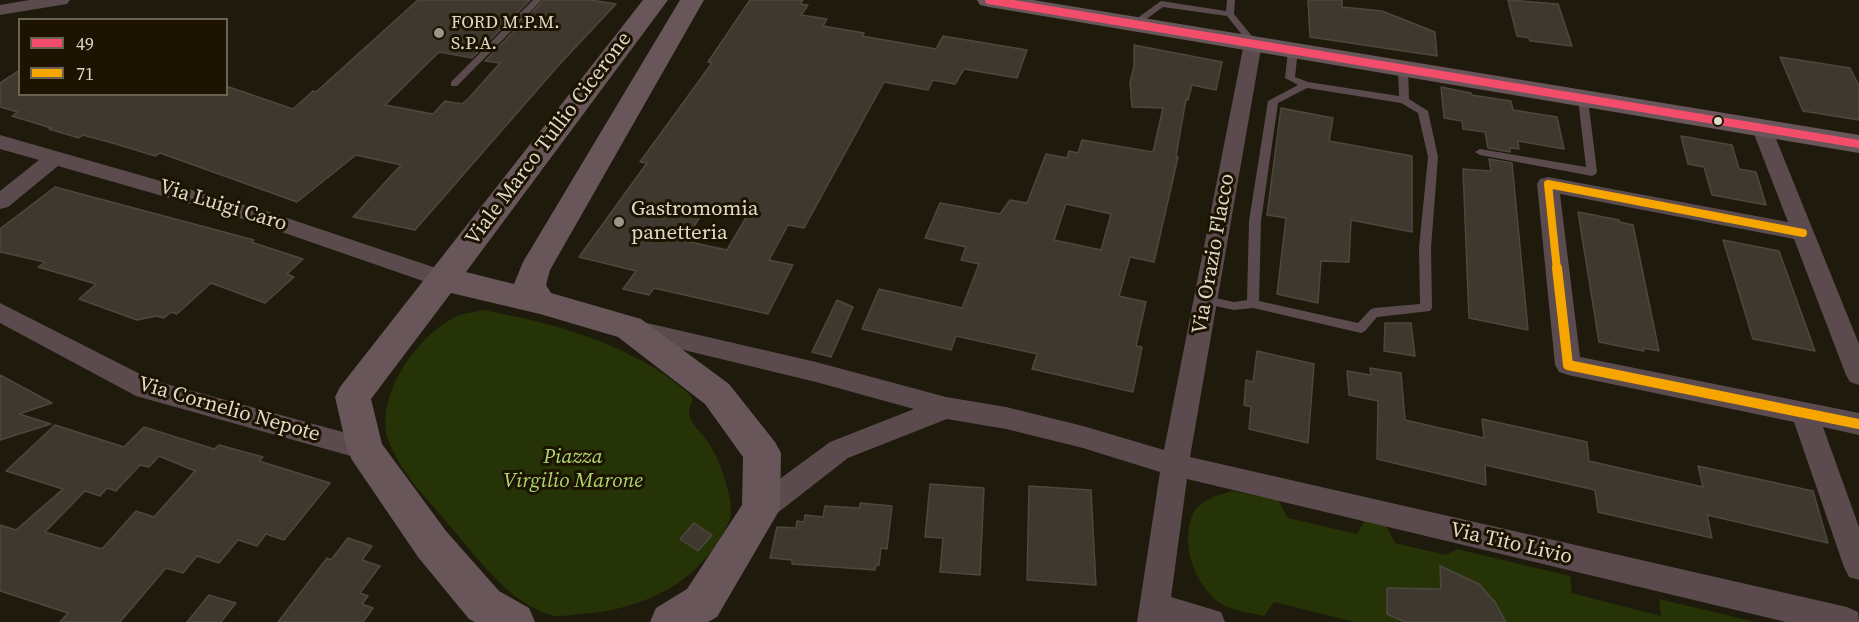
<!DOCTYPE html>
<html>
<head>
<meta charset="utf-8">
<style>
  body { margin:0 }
  #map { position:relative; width:1859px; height:622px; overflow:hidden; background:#1e1a0c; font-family:"Source Serif 4",serif }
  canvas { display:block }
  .legend { position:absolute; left:18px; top:18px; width:210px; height:78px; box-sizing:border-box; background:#1c1400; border:2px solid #6a6351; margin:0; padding:8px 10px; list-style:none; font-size:18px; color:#dfd9ca }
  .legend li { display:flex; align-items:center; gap:12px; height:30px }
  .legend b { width:30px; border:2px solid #6a6351 }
</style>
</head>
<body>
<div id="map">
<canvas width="1859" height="622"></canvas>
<ul class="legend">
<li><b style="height:8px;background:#f44d6c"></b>49</li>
<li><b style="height:8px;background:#f7a600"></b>71</li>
</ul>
</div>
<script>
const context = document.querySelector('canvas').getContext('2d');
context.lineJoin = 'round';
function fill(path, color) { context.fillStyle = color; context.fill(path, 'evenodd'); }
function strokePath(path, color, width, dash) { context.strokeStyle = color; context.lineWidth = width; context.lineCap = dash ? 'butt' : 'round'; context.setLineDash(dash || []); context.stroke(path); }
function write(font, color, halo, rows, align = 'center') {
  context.font = font + ' "Source Serif 4",serif'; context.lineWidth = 6; context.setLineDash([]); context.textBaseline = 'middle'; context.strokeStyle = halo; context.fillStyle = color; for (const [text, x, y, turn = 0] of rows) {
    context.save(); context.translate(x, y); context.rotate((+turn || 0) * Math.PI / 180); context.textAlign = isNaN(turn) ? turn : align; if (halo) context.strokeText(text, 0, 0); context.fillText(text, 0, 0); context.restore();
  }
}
fill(new Path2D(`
  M483 310C547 322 610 338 665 375 675 383 686 389 693 399 692 402 689 408 689 411 689 423 702 433 708 442 719 457 735 501 730 519 727 526 722 536 717 543 688 589 635 610 582 614 573 614 560 618 551 615 511 603 482 564 456 533 433 505 402 476 389 442 372 398 418 334 457 316 465 313 475 312 483 310Z
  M1232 491 1278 500 1288 518 1357 534 1365 520 1386 525 1395 543 1446 555 1457 549 1570 576 1572 593 1661 616 1659 599 1756 622H1355L1274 602 1264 616C1252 613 1234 611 1223 605 1196 589 1179 544 1193 514 1200 500 1218 495 1232 491Z`), '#253306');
const building = new Path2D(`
  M418 0H530L472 58 439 52 385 105 433 114 445 101 462 104 469 98 500 63 485 61 544 0H591L616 4 558 66 415 230 353 217 401 165 356 155 297 202 160 153 155 156 116 144 83 135 79 138 49 129 51 128 12 116 18 112 0 107V83L20 70V94H226V86L293 109 313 91 316 92Z
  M750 0H803L800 4 808 5 801 15 827 19 823 26 864 33 862 36 936 49 943 36 1027 50 1017 78 964 69 955 84 933 80 928 90 884 82 804 228 788 225 769 260 793 265 768 314 654 288 649 295 623 289 636 271 579 257 647 163 640 162 712 63 708 62ZM706 207 747 216 727 250 685 241Z
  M1308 0H1342V7L1382 11 1435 32 1437 56 1310 37Z
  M1508 0 1558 4 1572 46 1530 41 1529 38 1517 36Z
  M1134 45 1222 62 1216 90 1192 85 1188 100 1186 99 1176 156 1178 157 1154 262 1130 257 1119 296 1146 302 1136 346 1142 347 1133 392 1032 369 1037 354 956 336 951 350 862 329 879 289 962 308 979 264 961 260 966 247 925 238 940 203 1000 214 1010 200 1027 203 1046 154 1067 158 1069 151 1078 153 1082 140 1153 152 1163 108 1132 107 1130 83 1134 66ZM1066 204 1111 214 1101 250 1054 240Z
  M1780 57 1850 68 1859 86V120L1803 111Z
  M1441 87 1471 93V95L1511 101 1513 110 1557 117 1564 149 1518 141 1519 149 1510 148V152L1488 148 1485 132 1463 129 1462 121 1444 118Z
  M1281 108 1333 118 1329 141 1412 156V232L1351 220 1349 262 1321 261 1318 303 1277 294 1286 218 1267 215Z
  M1681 136 1732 145 1739 169 1756 172 1766 205 1712 195 1704 167 1688 164Z
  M1489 159 1512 163 1528 330 1469 318 1463 169 1491 171Z
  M55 187 254 240 251 242 303 259 287 274 294 277 265 303 211 283 177 314 171 312 164 318 157 316 137 320 79 299 96 284 38 267 45 262 0 252V229Z
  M1578 212 1619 220 1620 222 1633 225 1659 351 1643 348 1644 351 1599 342Z
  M1723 240 1779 251 1815 351 1753 339Z
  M837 300 853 307 831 357 812 352Z
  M1385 323H1411L1415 356 1384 351Z
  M1257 351 1314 364 1308 443 1249 429 1251 407 1244 405 1246 380 1253 382Z
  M1370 368 1401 373 1405 420 1484 438 1482 419 1587 442 1589 461 1703 487 1698 466 1813 491 1828 543 1707 515 1712 538 1598 512 1595 490 1485 465 1486 485 1377 459 1378 401 1349 395 1347 371 1371 375Z
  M0 375 52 403 19 414 51 424 0 440Z
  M55 425 124 447 144 427 214 449 219 445 263 457 259 461 330 483 284 540 266 534 257 546 238 540 219 563 197 556 183 573 166 568 120 622H60L68 613 0 591V525L16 530 63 489 6 471ZM159 456 195 471 154 517 136 511 102 549 45 532 85 491 100 496 107 488 116 491 140 465 149 467Z
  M930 484 984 488 980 575 940 572 943 538 925 537Z
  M1029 486 1091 490 1096 585 1027 580Z
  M860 503 892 506 887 549 881 548 879 565H876L875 570 792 564V560L770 558 777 527 796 528 797 521 804 522 805 515 823 517 825 506 860 508Z
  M694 523 712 535 698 551 680 539Z
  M348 538 372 546 362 560 380 566 360 593 368 596 362 604 373 608 363 622H278L327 558 331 560Z
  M1440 566 1479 584 1495 602 1506 622H1405L1387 614V588L1441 589Z
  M209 595 236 603 221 622H187Z`);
fill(building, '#3e382f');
strokePath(building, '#4e473f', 1.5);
fill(new Path2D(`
  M533 0H542L457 86H451V82Z
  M1227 0H1235L1234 14 1256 41V45H1250L1227 16 1163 7 1137 26H1131L1129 24 1161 1 1226 11Z
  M1293 47 1298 50 1295 77 1308 82 1399 96 1398 69 1403 66 1408 69 1409 99 1428 111 1438 157 1431 248 1432 308 1430 311 1377 317 1365 331 1361 333 1253 308 1234 310 1206 304 1200 300 1206 296 1234 302 1247 300 1249 221 1268 101 1298 85 1285 78 1288 50ZM1307 88 1401 103 1418 113 1428 157 1419 248 1420 304 1374 308 1370 310 1358 323 1259 301 1261 221 1278 103Z
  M1583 96 1588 99 1597 172 1596 174 1592 176 1480 155 1475 152 1480 149 1586 167 1578 99Z`), '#5b4b4e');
fill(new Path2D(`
  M29 0H70L67 4 61 5 0 15V5Z
  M1253 37 1260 39 1262 43 1190 457 1847 607 1858 612 1859 622H1786L1187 479 1171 597 1221 612 1225 622H1137L1160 472 1083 448 1006 429 947 419 848 458 771 518 761 521 751 518 747 509 751 500 830 442 914 409 816 382 634 338 625 336 622 329 625 322 634 320 816 362 946 397 1006 407 1083 426 1164 450 1244 43 1246 39Z
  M1762 123 1769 124 1772 129 1859 344V385L1850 382 1846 375 1794 239 1560 194 1580 357 1859 413V435L1823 427 1859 527V580L1849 577 1844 567 1794 422 1568 375 1559 372 1555 365 1537 184 1540 179 1548 177 1788 222 1752 129 1755 124Z
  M0 135 269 212 451 273 455 279 451 285 443 288 253 222 58 166 8 207 0 209V191L39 160 0 149Z
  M0 303 152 380 365 438 374 441 378 449 374 457 365 460 136 396 0 323Z`), '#5b4b4e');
fill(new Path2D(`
  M643 0H668L466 272 514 284 523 262 680 0H704L550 270 546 285 551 293 641 319 729 384 775 442 781 453 780 509 717 617 708 622H650L656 608 687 589 742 505 743 457 705 404 618 337 540 314 451 293 371 399 382 444 446 531 499 591 529 608 535 622H475L469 619 418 557 352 460 347 449 335 397 340 387Z
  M977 0H1033L1859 135V153L989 7 980 5Z`), '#69565a');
strokePath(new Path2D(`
  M989 0 1859 144`), '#f44d6c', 8);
strokePath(new Path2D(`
  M1557 270 1548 184 1803 233`), '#f7a600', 8);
strokePath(new Path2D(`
  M1557 268 1568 365 1859 424`), '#f7a600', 10);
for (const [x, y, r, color] of [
  [439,33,6,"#9b9688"],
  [1718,121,5,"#dfd9ca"],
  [619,222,6,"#9b9688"]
]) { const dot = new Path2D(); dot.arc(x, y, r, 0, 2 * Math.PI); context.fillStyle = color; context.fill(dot); strokePath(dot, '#1c1400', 2); }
write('18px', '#dfd9ca', '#1c1400', [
  ["FORD M.P.M.",451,23],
  ["S.P.A.",451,44]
], 'left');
write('21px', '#dfd9ca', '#1c1400', [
  ["Viale Marco Tullio Cicerone",549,139,-53],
  ["Via Luigi Caro",223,206,17],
  ["Via Orazio Flacco",1214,254,-80],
  ["Via Cornelio Nepote",229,410,16],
  ["Via Tito Livio",1511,544,13]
]);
write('21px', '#dfd9ca', '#1c1400', [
  ["Gastromomia",631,210],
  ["panetteria",631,234]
], 'left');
write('italic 21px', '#add570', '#1c1400', [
  ["Piazza",573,458],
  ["Virgilio Marone",573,482]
]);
</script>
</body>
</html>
